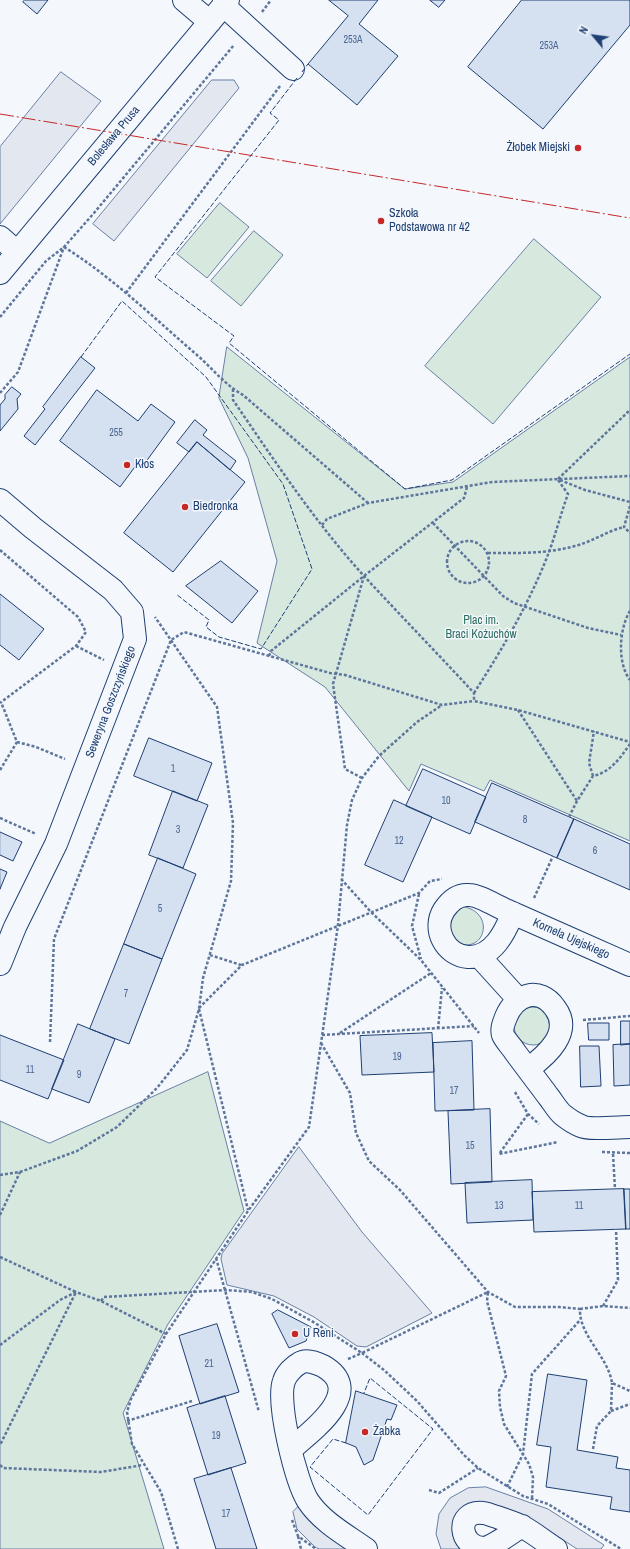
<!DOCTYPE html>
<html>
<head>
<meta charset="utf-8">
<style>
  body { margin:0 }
  #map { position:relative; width:630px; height:1549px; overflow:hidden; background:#f4f7fb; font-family:"Archivo Narrow",sans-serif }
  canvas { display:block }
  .north { position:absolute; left:574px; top:16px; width:40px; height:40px; -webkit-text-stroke:3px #f4f7fb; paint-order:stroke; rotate:299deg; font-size:11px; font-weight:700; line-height:16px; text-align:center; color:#1d3f73 }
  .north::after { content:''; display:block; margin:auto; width:14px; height:18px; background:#1d3f73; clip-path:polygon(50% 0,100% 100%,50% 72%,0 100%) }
</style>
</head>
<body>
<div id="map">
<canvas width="630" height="1549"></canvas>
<div class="north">N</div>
</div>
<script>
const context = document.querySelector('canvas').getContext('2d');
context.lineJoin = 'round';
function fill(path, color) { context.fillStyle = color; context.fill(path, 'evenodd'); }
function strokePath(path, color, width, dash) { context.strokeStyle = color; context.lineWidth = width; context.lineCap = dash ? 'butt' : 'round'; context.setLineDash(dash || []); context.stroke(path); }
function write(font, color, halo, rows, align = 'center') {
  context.font = font + ' "Archivo Narrow",sans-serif'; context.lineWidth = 3; context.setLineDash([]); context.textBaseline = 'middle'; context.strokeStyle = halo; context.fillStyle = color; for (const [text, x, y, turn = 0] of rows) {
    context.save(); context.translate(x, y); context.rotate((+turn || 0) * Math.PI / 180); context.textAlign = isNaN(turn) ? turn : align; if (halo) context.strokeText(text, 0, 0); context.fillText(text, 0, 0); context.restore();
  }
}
const green = new Path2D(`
  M220 203 249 227 207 278 177 254Z
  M254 231 283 255 241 306 211 281Z
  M534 239 601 297 493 424 425 366Z
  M227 347 405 489 453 482 630 357V841L490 780 484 791 421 764 409 791 325 687 257 643 277 561 248 458 219 398Z
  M465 907C492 913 487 946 465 945 460 945 455 941 451 939L447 918 458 908Z
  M514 1026a19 19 0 1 1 38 0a19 19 0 1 1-38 0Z
  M208 1072 244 1211 168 1324 123 1413 164 1549H0V1121L49 1143Z`);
fill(green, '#d7e8df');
strokePath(green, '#687fa3', 1);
const parking = new Path2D(`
  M61 72 101 101 0 224V147Z
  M212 80H234L239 88 114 241 93 224Z
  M299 1147 362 1232 432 1313 366 1347 357 1346 314 1317 274 1296 227 1285 221 1259 222 1254Z
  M486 1487 548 1509 604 1545 601 1549H577L539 1524 484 1504 453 1532 457 1544 462 1549H441L436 1534 439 1514 450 1498 468 1488Z
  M300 1505 349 1549H319L315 1547 297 1529 293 1512Z`);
fill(parking, '#e3e8f0');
strokePath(parking, '#687fa3', 1);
const building = new Path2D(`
  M25 0H48L37 14 23 2Z
  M329 0H378L359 24 398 56 357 105 308 64 348 16Z
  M430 0H445L439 7Z
  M522 0H630V25L543 129 468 67Z
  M81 357 95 368 35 445 24 436 45 409 43 407Z
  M12 387 21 394 17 399 18 409 0 431V405L5 399V395Z
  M97 390 138 421 151 404 175 422 145 463 140 460 120 487 60 441Z
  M195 420 207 430 203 435 236 461 230 470 197 442 189 452 177 443Z
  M197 442 245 482 173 572 124 533Z
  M221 561 258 591 232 623 186 586Z
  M0 594 44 629 19 660 0 645Z
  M149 738 212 763 197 801 134 776Z
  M423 769 486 797 470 834 406 806Z
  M492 783 574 819 557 858 475 822Z
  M173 791 208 805 183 868 149 855Z
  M394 800 432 817 403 882 365 865Z
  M574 819 630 844V890L557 858Z
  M0 832 22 842 13 861 0 855Z
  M158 858 196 874 162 959 124 944Z
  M0 869 7 872 0 889Z
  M124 944 162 959 129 1044 90 1029Z
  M621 1021H630V1044L621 1045Z
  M588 1023H609V1040H589Z
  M78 1024 115 1039 89 1103 52 1089Z
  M432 1033 434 1072 362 1075 360 1036Z
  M0 1035 64 1060 48 1099 0 1080Z
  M472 1041 474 1110 435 1111 433 1043Z
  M630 1044V1085L614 1086 613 1045Z
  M580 1046H599L601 1086 581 1087Z
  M490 1109 492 1182 451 1184 448 1111Z
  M532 1180 533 1220 467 1223 465 1183Z
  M624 1189 626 1229 534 1232 532 1192Z
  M624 1189H630V1229H626Z
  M278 1310 311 1327 306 1341 289 1348 272 1314Z
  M217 1324 239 1392 200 1404 179 1336Z
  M548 1374 587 1380 577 1450 618 1457 616 1468 630 1470V1512L610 1509 612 1497 546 1487 551 1447 537 1445Z
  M356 1391 397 1405 391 1420 387 1419 373 1460 364 1465 356 1447 346 1443Z
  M225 1396 246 1463 208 1475 187 1408Z
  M231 1468 257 1549H216L194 1479Z`);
fill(building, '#d5e0f0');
strokePath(building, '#1d3f73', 1);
const minor = new Path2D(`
  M184 0 210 22
  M223 5 293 69
  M0 237 17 252
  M0 273 228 0
  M0 500 33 528 113 590 132 612 135 639 56 844 15 927 0 964
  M513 913C505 932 493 958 468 957 445 955 432 929 444 910 450 901 458 894 469 895 479 895 498 907 508 911 549 929 589 947 630 965
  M479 956 518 999
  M528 1069C547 1055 573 1032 555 1008 539 985 515 995 506 1017 504 1022 501 1029 503 1035 505 1040 512 1047 515 1052 526 1067 537 1081 548 1096 553 1102 557 1110 563 1115 568 1119 576 1124 581 1126 588 1130 620 1127 630 1127
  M291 1449C312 1431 367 1391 323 1366 317 1363 306 1359 300 1363 294 1366 286 1374 284 1381 276 1402 296 1482 308 1501 322 1522 346 1535 366 1549
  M522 1526C512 1532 496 1545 485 1548 459 1549 454 1510 483 1513 487 1513 492 1516 497 1517 505 1520 515 1523 523 1527 534 1533 545 1542 556 1549`);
strokePath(minor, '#1d3f73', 24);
strokePath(new Path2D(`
  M262 12 271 0
  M64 247C112 277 154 318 197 355 212 368 225 385 243 395L368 503
  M126 293 280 86
  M0 317 46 261 64 247 94 213 234 45
  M233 389V400C274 460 315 522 364 576 400 615 438 654 474 693V701L518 710 630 742
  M0 393 18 372 64 247
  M558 479 630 410
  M560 480 585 490 630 502
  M630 506 624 527 630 533
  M433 523 503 596 514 603 588 628 621 635
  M322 525 327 519 368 503 492 482 630 476
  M447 562a21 21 0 1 1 42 0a21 21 0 1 1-42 0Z
  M0 550 78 617 86 632 76 646 0 703
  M488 553C517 553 547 554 575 546 592 542 607 531 624 527
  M630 611C619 629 617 663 630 680
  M76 646 104 660
  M269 656 271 651 364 576 464 498 467 487
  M474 693C503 648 530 602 549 552 556 533 561 513 568 494L558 480
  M518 710 577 801
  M17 742 36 747 65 759
  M0 770 17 742 1 702
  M593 776 589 763 594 731
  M362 778 345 769 333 684 364 576
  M569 817 577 801 593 776C611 772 620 758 630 744
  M0 818 36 834
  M341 879 371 912 421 960 479 1033
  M419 894 412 926 421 959
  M534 898 553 856
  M210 955 241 965
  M199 1008 242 965 419 893 430 881 442 879
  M199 1009 248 1210
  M583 1020 630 1016
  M438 1029 442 988
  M340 1033 431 973
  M322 1035 474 1026
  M50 1042 54 939 171 640 184 632 330 673 345 675 442 705 474 701
  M321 1043 350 1093 356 1133 369 1161 400 1190 488 1292 515 1307H559L580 1309C579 1336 608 1356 612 1383L630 1391
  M515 1092 528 1114 539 1124
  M528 1114 499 1154 558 1142
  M602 1152 630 1153
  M613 1154 615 1189
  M0 1175 20 1172 77 1151 117 1127 157 1088 187 1050 199 1009 203 978 231 881 233 823 217 707 155 617
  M0 1215 20 1172
  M0 1257 76 1292 0 1445
  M216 1258 259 1412
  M101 1301 104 1297 226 1290 252 1292 272 1299 315 1323 362 1353 488 1292 487 1301 506 1376 499 1391 500 1407 504 1424 529 1464 533 1477 532 1499
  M603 1306 618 1280 616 1229
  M580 1309 603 1306 630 1308
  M0 1345 60 1300 76 1292 101 1301 166 1334
  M348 1359 362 1353 384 1370 417 1401 464 1455 478 1468 523 1496 548 1504 621 1549
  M611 1411 630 1404
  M127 1421 192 1401
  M593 1449 597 1426 611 1411 612 1383
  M0 1465 3 1468 101 1472 143 1465
  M507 1487 523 1454 532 1374 580 1320
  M429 1490 439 1493 478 1468
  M292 1520 298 1536 316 1549
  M298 1536 301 1549
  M178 1549 161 1492 132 1444 127 1412 131 1399 166 1334 248 1211 309 1127 338 925 347 825 352 800 362 778 379 756 417 722 442 705`), '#5e769c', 2.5, [3, 2]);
strokePath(minor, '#f4f7fb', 22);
strokePath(new Path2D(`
  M302 72 308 64
  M297 78 270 113 279 120 155 277 234 336 229 343 405 489 452 480 630 354
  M81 357 122 301 206 377 283 484 312 569 261 649 219 637 206 627 209 620 176 594
  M346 1443 333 1439 310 1467 368 1515 433 1429 370 1378 364 1393`), '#1d3f73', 1, [5, 2]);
strokePath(new Path2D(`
  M0 114 630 218`), '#c62828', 1, [14, 3, 2, 3]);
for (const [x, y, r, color] of [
  [578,148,4,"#c62828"],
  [381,221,4,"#c62828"],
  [127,465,4,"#c62828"],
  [185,507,4,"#c62828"],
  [295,1334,4,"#c62828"],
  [365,1432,4,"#c62828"]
]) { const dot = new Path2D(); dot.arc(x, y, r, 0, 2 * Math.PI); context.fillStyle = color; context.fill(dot); strokePath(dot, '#f4f7fb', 1.5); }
write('10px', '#4b6792', null, [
  ["253A",353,40],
  ["253A",549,46],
  ["255",116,433],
  ["1",173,769],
  ["10",446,801],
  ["8",525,820],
  ["3",178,830],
  ["12",399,841],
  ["6",595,851],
  ["5",160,909],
  ["7",126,994],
  ["19",397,1057],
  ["11",30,1070],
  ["9",79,1075],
  ["17",454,1091],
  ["15",470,1146],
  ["13",499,1206],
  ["11",579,1206],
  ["21",209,1364],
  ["19",216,1436],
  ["17",226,1514]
]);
write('12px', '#1d3f73', '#f4f7fb', [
  ["Bolesława Prusa",114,136,-50],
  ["Seweryna Goszczyńskiego",111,702,-69],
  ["Kornela Ujejskiego",571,939,24]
]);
write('12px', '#1d3f73', '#f4f7fb', [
  ["Żłobek Miejski",570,148,"right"],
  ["Szkoła",389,214],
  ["Podstawowa nr 42",389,228],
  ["Kłos",135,465],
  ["Biedronka",193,507],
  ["U Reni",303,1334],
  ["Żabka",373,1432]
], 'left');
write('12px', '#2c6c60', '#f4f7fb', [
  ["Plac im.",481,621],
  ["Braci Kożuchów",481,635]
]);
</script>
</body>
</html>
